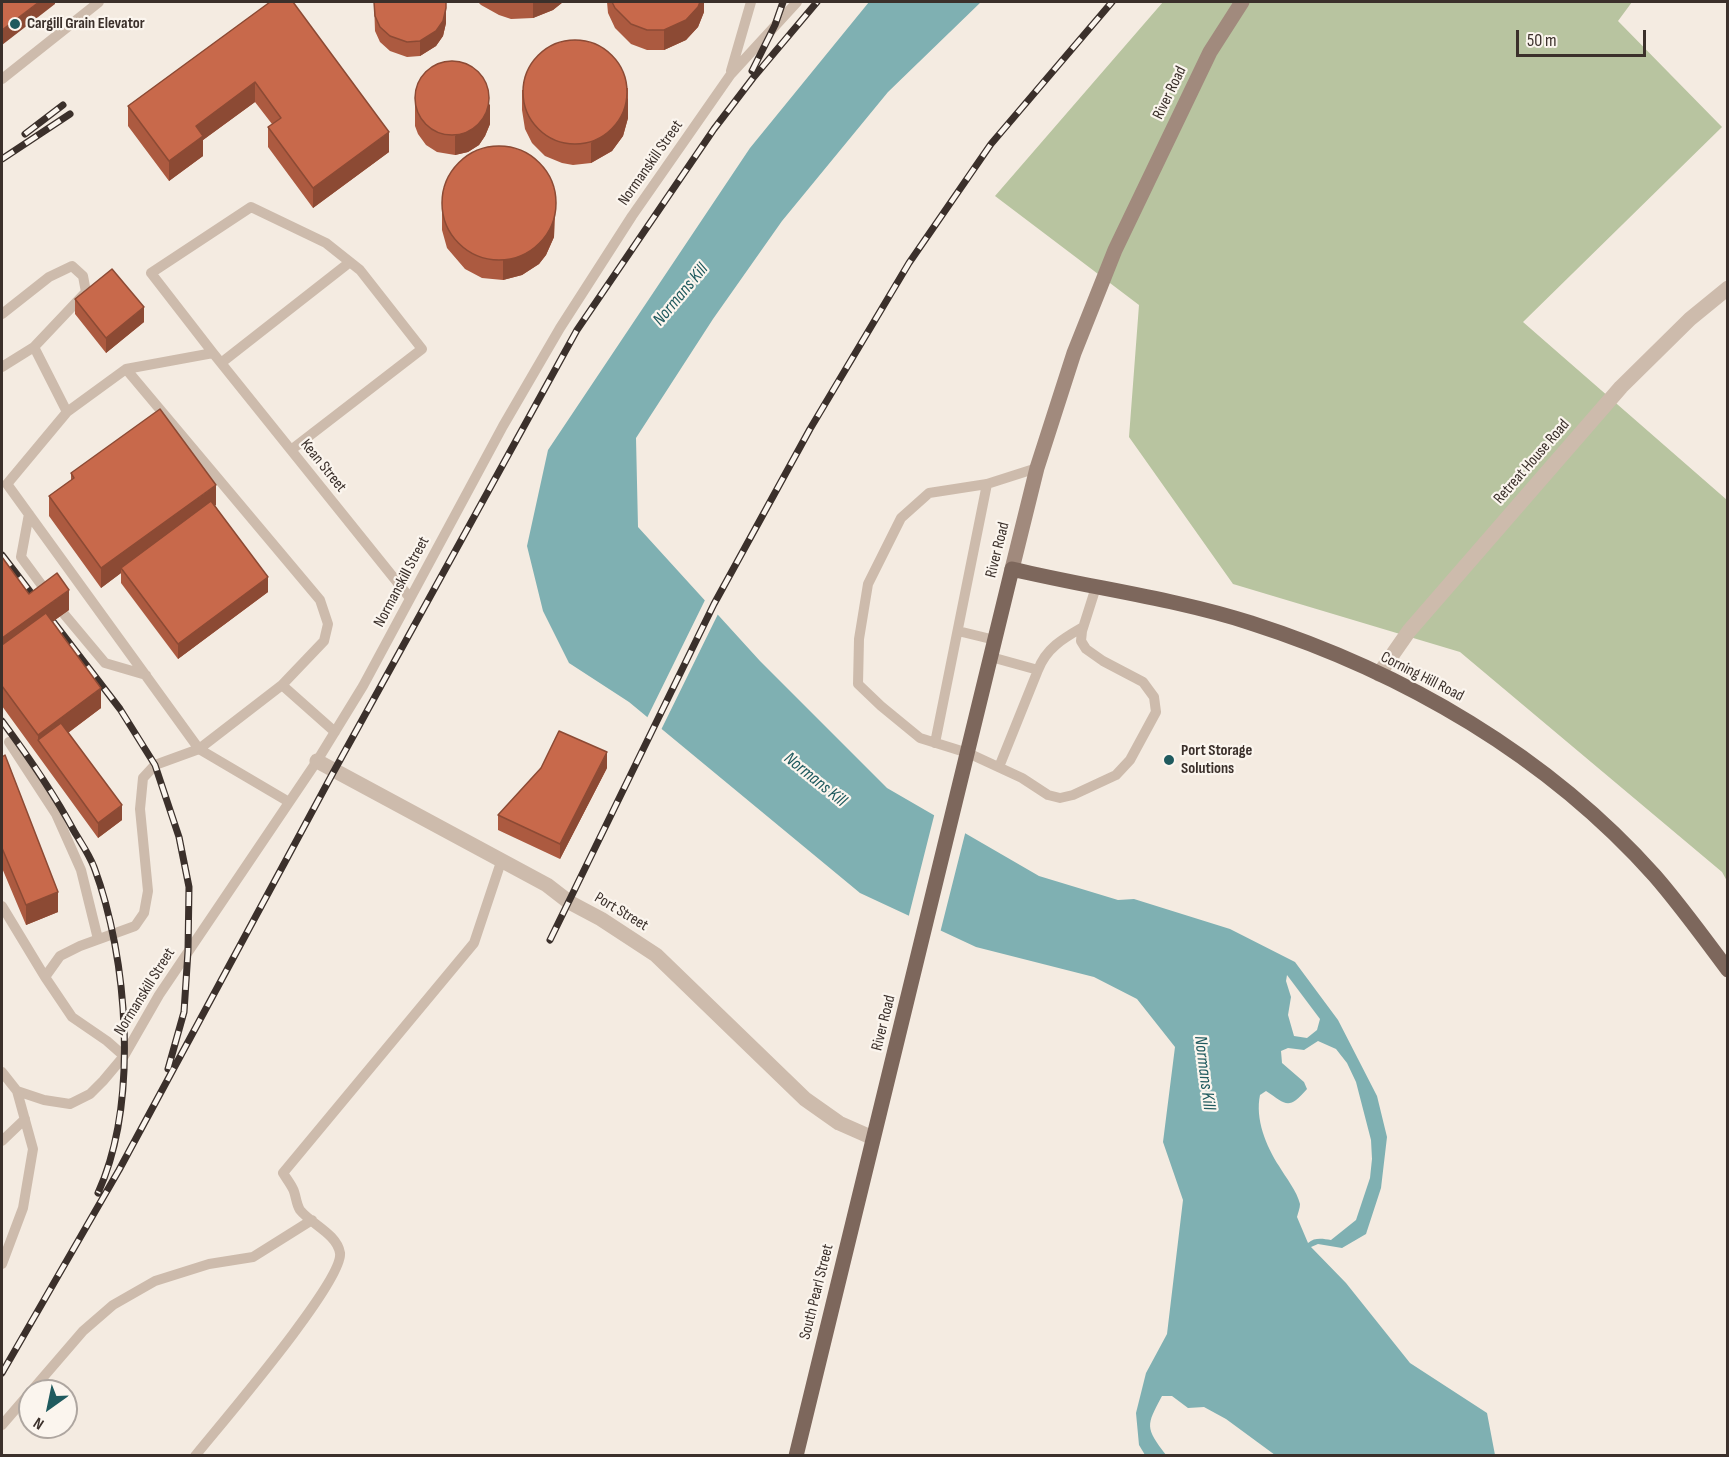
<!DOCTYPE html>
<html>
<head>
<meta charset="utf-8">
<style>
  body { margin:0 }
  #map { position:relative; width:1729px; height:1457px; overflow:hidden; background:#f4ebe1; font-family:"Sofia Sans Condensed",sans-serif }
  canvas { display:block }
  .frame { position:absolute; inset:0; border:3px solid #3b302b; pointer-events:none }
  .north { position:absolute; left:18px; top:1379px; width:60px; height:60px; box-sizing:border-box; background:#fbf5ee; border:2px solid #aea6a0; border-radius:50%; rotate:213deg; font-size:16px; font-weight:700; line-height:24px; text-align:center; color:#3b302b }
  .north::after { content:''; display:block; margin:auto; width:21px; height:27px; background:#1f5a5e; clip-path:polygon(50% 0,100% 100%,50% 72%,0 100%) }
  .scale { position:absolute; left:1516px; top:30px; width:130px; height:27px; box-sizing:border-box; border:3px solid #3b302b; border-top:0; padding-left:8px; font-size:18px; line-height:21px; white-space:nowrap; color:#3b302b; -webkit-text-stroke:4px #fbf5ee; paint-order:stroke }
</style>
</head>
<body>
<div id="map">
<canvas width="1729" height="1457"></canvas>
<div class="frame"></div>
<div class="north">N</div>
<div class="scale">50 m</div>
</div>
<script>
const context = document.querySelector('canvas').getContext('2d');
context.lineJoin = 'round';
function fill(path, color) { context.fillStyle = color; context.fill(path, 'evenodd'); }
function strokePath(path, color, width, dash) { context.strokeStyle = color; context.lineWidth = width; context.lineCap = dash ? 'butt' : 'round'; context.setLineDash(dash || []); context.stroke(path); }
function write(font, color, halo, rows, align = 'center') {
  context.font = font + ' "Sofia Sans Condensed",sans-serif'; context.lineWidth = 4.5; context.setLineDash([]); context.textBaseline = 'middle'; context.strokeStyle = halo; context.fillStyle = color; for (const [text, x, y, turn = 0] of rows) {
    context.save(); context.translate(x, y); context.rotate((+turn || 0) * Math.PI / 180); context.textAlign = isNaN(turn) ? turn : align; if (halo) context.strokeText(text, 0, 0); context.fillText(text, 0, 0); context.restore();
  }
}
fill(new Path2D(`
  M1163 2H1632L1618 21 1722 127 1523 322 1727 500V881L1722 872 1460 652 1233 584 1129 437 1139 305 995 196Z`), '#b8c4a0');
fill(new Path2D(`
  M869 2H981L888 92 782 221 713 319 636 438 638 527 760 661 887 788 1039 876 1118 900 1134 899 1230 929 1295 962 1338 1020 1377 1096 1387 1137 1381 1188 1366 1234 1342 1248 1318 1244 1311 1247 1346 1283 1410 1363 1487 1413 1495 1455H1275L1226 1419 1204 1407 1188 1408 1172 1396H1162C1146 1426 1145 1427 1166 1455H1145L1139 1445 1136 1413 1146 1373 1167 1334 1183 1200 1163 1142 1175 1047 1137 999 1094 977 976 947 860 893 629 702 569 663 543 611 527 546 548 450 750 148ZM1287 975 1320 1019 1317 1030 1307 1038 1294 1036 1288 1015 1291 997 1286 981ZM1318 1041 1336 1049 1347 1063 1356 1082 1371 1140 1372 1159 1370 1178 1356 1220 1331 1240C1323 1239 1315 1237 1308 1243L1297 1217C1298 1213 1300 1208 1300 1204 1297 1191 1286 1178 1279 1166 1266 1146 1255 1119 1260 1095L1266 1091C1286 1104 1288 1111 1307 1089L1304 1082 1282 1063 1281 1051 1288 1048 1304 1050Z`), '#7fb0b2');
fill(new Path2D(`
  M706 598 719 612 660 732 646 720Z
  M935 812 966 830 940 933 908 919Z`), '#f4ebe1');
strokePath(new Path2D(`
  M731 71 751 2
  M2 79 99 2
  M2 314 49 277 72 266 83 276 86 292 34 347
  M213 353 126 369 320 600 328 624 324 641 282 685 335 732
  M221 363 350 262
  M2 367 34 347 67 412
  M291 450 422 349 360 270 326 243 251 207 151 273 213 353 410 598
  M1037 468 987 484 929 493 901 518 868 584 859 639 858 684 881 706 920 738 968 753 1022 778 1048 795 1060 798 1073 795 1116 775 1130 760 1156 712 1154 697 1143 682 1103 661 1086 649 1081 641 1082 631 1096 587
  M29 514 21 557 49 595
  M64 614 105 663 146 675
  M958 631 995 640
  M991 657 1038 670 999 767
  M1038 670C1046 648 1064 638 1083 627
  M282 685 199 749 289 802
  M9 742 56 814 81 870 98 939
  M935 743 987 484
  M2 906 45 977
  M124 1056 107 1041 72 1017 45 977 60 956 80 946 135 926 144 913 148 891 140 809 143 778 155 765 199 749 7 484 67 412 126 369
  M2 1072 17 1091 44 1100 70 1104 90 1094 103 1081 124 1056 159 995 317 761 363 686 503 426 560 328 632 216 731 74 797 2
  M2 1141 25 1119
  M2 1264 23 1208 33 1149 17 1091
  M2 1425 83 1331 113 1305 155 1281 209 1264 253 1257 312 1220
  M195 1456C219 1426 344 1281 340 1253 337 1234 311 1224 300 1210 296 1204 296 1195 293 1189 290 1183 286 1178 283 1173L474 943 501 862`), '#cdbbac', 10);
strokePath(new Path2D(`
  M1379 674 1409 631 1621 387 1690 319 1728 288
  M317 761 547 885 569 902 601 919 656 955 805 1099 839 1123 873 1138`), '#cdbbac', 15);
strokePath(new Path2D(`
  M1012 569 1037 468 1074 353 1115 250 1210 52 1242 2`), '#a18a7d', 15);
strokePath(new Path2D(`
  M796 1456 1012 569C1091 588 1173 598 1251 623 1404 672 1548 756 1655 876 1681 906 1704 938 1728 970`), '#7d675c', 15);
const rail = new Path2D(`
  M752 71 775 25 783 2
  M25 134 63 105
  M2 159 70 114
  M2 555 120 709 155 765 179 837 189 887 188 951 184 1012 168 1069
  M2 721C28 756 53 792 74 831 81 843 89 854 94 867 128 958 139 1103 98 1193
  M550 940 714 604 810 429 909 263 991 144 1112 2
  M2 1373 119 1170 334 771 577 330 714 129 753 78 817 2`);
strokePath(rail, '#3b302b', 7);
strokePath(rail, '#fbf5ee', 4.5, [14]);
fill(new Path2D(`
  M270 2 389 152 313 208 268 147V127L272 124 255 102 203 140V156L169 181 128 126V106Z
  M374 2 446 23 443 36 436 46 420 56 407 57 390 51 380 42 375 31Z
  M478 2H563L553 10 533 18 511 19 499 15 481 5Z
  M607 2H704V12L698 27 686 40 664 50H647L631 44 615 28 608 13Z
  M628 88V118L623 136 612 151 591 163 573 165 562 163 545 156 532 143 525 129 522 110V90Z
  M415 92 490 124 485 136 479 145 468 152 455 155 437 152 426 145 418 134 415 126Z
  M442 210 555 214 554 237 546 255 539 264 522 275 503 280 482 278 465 269 447 248 442 230Z
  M75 299 144 322 106 353 75 314Z
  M71 473 216 505H215L268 592 178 659 121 583V573L101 588 49 516V496L71 480Z
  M2 557 29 594 69 610 52 622 101 708 68 733 122 820 98 838 2 706Z
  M2 757 58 912 26 925 2 868Z
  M607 768 560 859 498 830V815Z`), '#ac5a40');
fill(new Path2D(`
  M39 2H55V4L2 45V30Z
  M533 2H563L553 10 533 18Z
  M700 2H704V12L698 27 686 40 664 50V30Z
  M446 8V23L443 36 436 46 420 56V41Z
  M255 82V102L203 140V156L169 181V161L196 126Z
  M628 98V118L623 136 612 151 591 163V143Z
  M490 104V124L485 136 479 145 468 152 455 155V136Z
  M389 132V152L313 208V188Z
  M555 194 554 237 546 255 539 264 522 275 503 280V260Z
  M144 307V322L106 353V338Z
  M216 485V505L124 571 121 568V573L101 588V568Z
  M268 577V592L178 659V644Z
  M69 590V610L2 658V638Z
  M101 688V708L45 750 38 740V735Z
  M607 752V768L560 859V844Z
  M122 805V820L98 838V823Z
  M58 892V912L26 925V905Z`), '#8c4a34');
const building = new Path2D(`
  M2 2H39L2 30Z
  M270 2H293L389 132 313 188 268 127 281 118 255 82 196 126 203 136 169 161 128 106Z
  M374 2H446V8L443 21 436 31 420 41 407 42 390 36 380 27 375 16Z
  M612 2H700L698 7 686 20 664 30H647L631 24 615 8Z
  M523 92a52 52 0 1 1 104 0a52 52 0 1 1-104 0Z
  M415 98a37 37 0 1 1 74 0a37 37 0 1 1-74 0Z
  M442 203a57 57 0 1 1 114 0a57 57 0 1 1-114 0Z
  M112 269 144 307 106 338 75 299Z
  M160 409 216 485 101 568 49 496 74 478 71 473Z
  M211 501 268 577 178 644 121 568Z
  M2 557 29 594 57 573 69 590 2 638Z
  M46 613 101 688 38 735 2 686V645Z
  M61 723 122 805 98 823 38 740Z
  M559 731 607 752 560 844 498 815 541 768Z
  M5 755 58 892 26 905 2 848V757Z`);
fill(building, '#c8694b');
strokePath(building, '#8c4a34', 1.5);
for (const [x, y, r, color] of [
  [15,24,6,"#1f5a5e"],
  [1169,760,6,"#1f5a5e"]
]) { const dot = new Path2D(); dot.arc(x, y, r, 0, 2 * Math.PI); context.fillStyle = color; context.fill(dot); strokePath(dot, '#fbf5ee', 2); }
write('bold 16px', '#3b302b', '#fbf5ee', [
  ["Cargill Grain Elevator",27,24],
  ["Port Storage",1181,751],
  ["Solutions",1181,769]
], 'left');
write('16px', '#3b302b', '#fbf5ee', [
  ["River Road",1170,93,-64],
  ["Normanskill Street",651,163,-55],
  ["Retreat House Road",1532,462,-49],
  ["Kean Street",323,466,51],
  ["River Road",998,550,-76],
  ["Normanskill Street",402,582,-62],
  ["Corning Hill Road",1422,677,27],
  ["Port Street",621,912,31],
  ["Normanskill Street",145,992,-58],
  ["River Road",884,1023,-76],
  ["South Pearl Street",817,1292,-76]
]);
write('italic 18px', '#1f5a5e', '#fbf5ee', [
  ["Normans Kill",681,295,-50],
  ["Normans Kill",815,780,39],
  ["Normans Kill",1204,1073,83]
]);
</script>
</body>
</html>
